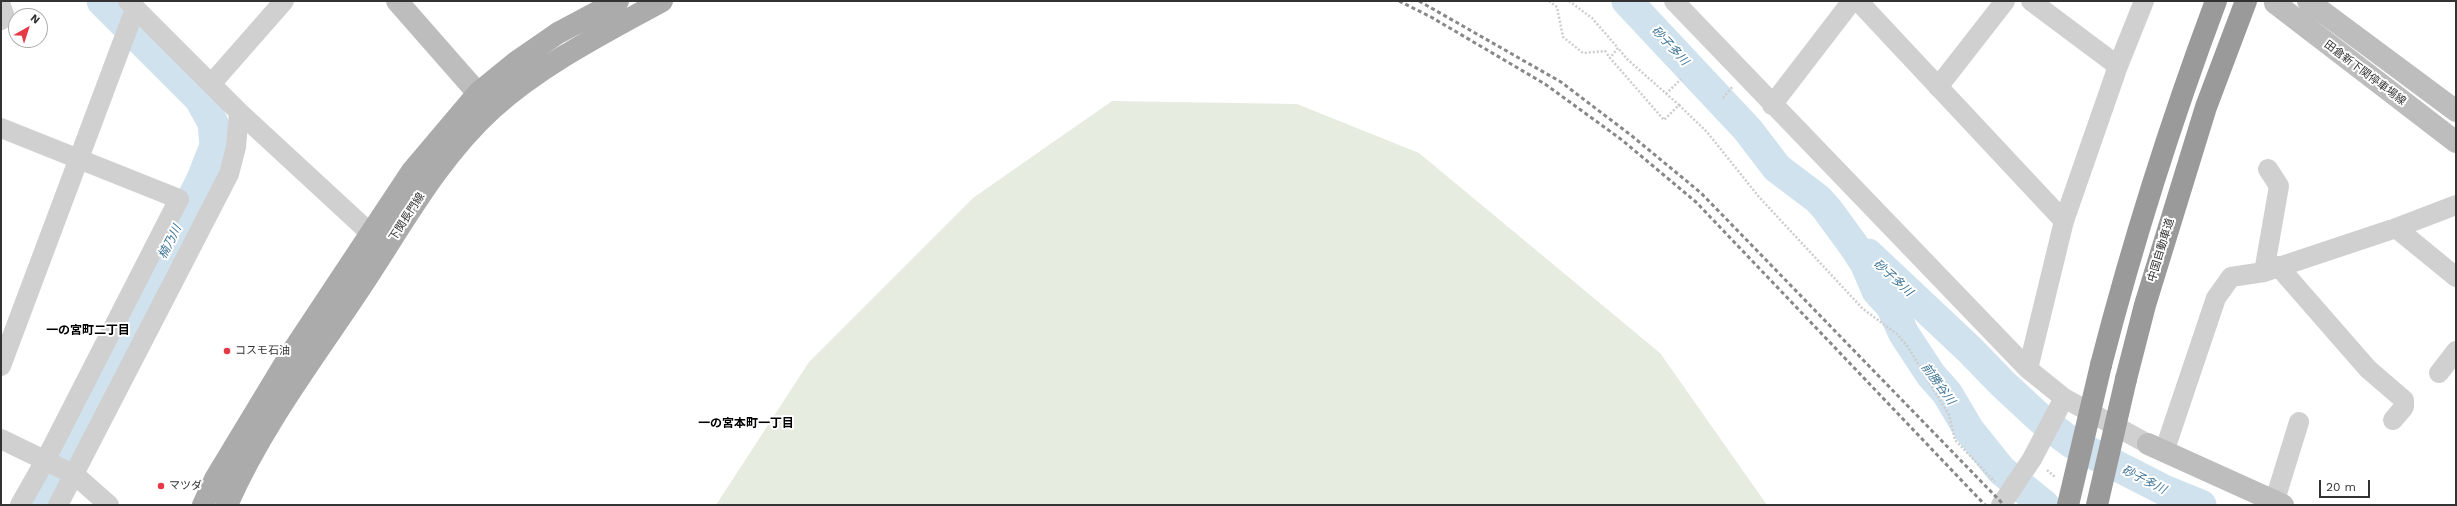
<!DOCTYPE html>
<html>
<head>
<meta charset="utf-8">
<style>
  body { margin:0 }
  #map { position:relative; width:2457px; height:506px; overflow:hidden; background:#fff; font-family:"Work Sans",sans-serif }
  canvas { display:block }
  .frame { position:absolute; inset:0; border:2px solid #333; pointer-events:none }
  .north { position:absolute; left:8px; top:8px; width:40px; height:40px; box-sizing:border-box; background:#fff; border:1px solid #adadad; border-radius:50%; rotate:39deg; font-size:11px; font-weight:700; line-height:16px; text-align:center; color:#333 }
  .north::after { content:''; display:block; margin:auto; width:14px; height:18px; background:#e63946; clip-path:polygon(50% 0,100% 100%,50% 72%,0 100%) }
  .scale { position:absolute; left:2319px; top:480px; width:51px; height:18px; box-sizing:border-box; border:2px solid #333; border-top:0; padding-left:5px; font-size:12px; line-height:14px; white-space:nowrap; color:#333; -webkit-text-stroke:3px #fff; paint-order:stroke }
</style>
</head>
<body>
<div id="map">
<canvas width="2457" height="506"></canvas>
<div class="frame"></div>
<div class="north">N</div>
<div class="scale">20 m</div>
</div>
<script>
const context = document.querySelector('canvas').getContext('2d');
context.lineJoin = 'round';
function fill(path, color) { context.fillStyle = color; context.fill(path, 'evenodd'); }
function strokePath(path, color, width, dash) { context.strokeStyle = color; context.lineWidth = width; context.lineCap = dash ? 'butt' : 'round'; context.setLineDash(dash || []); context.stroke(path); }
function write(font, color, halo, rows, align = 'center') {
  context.font = font + ' "Work Sans","Noto Sans JP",sans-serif'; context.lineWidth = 4; context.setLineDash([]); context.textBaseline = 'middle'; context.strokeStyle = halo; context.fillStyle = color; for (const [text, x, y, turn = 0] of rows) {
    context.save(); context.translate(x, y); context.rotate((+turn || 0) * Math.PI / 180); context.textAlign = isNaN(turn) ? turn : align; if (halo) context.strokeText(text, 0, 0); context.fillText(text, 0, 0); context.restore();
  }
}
fill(new Path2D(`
  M1112 101 1297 104 1419 153 1660 353 1767 505H716L809 362 973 198Z`), '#e6ecdf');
strokePath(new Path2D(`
  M1627 1 1748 130 1777 168 1818 199 1827 209 1854 246 1865 263 1877 291 1891 306 1904 334 1931 375 1947 393 1969 430 2001 470 2044 505
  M1868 254 1970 350 2003 384 2044 422 2072 443 2164 490 2201 505
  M37 505 65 454 202 179 215 146 213 123 200 99 102 1`), '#cfe2ee', 31);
strokePath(new Path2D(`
  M1549 1 1557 7 1563 37 1583 53 1605 51 1610 58 1664 120 1679 105 1627 59 1618 48 1610 58
  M1569 1 1592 18 1618 48
  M1666 94 1681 79
  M1723 98 1733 86
  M1679 105 1707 132 1759 197 1863 309 1897 334 1908 347 1949 415 1955 440 1995 482
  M2047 470 2055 477`), '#cdcdcd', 2.5, [2, 2]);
strokePath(new Path2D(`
  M128 1 239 112 382 244
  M1674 1 2028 369 2064 398 2148 444
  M1858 1 2064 221
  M2031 1 2118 66
  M1 6 4 14 1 20
  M212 83 284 1
  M1938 87 2005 1
  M1772 105 1852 1
  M1 128 179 199 46 459 20 505
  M2396 228 2456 277
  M2278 266 2368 369 2404 400V407L2393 420
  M2264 272 2279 186 2268 169
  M1 366 135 9
  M2028 369 2064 221 2118 66 2144 1
  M2439 373 2456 351
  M1 439 75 475 109 505
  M2164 452 2216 298 2231 277 2264 272 2396 228 2456 205
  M2274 503 2299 422
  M58 505 229 174 236 147 239 112
  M2001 505 2032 459 2064 398`), '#d0d0d0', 20);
strokePath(new Path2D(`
  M397 1 490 107
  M2308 1 2456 111
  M2275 3 2456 142
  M2148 444 2283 505`), '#bdbdbd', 22);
strokePath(new Path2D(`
  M203 505 215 479 290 355 412 171 478 93 516 62 558 33 618 1
  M227 505C261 427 314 358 361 287 401 227 438 158 492 109 542 64 604 33 662 1`), '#ababab', 22);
strokePath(new Path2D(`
  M2101 365C2133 241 2171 121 2216 1
  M2126 379 2145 305 2206 107 2246 1`), '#9a9a9a', 22);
strokePath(new Path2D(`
  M1399 1 1431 17 1545 84 1622 140 1696 202 1985 505
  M1419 1 1561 82 1632 136 1701 193 2004 505`), '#888', 3, [4, 3]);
strokePath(new Path2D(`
  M2068 505 2101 365
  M2097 505 2126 379`), '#9a9a9a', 22);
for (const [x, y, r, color] of [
  [227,351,4,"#e63946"],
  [161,486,4,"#e63946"]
]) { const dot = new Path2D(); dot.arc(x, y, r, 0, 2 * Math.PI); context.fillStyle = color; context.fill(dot); strokePath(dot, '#fff', 1.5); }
write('11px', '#333', '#fff', [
  ["田倉新下関停車場線",2365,73,37],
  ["下関長門線",407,217,-57],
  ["中国自動車道",2161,250,-73]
]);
write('11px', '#333', '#fff', [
  ["コスモ石油",235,351],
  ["マツダ",169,486]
], 'left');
write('italic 12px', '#3f7597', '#fff', [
  ["砂子多川",1670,46,47],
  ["楠乃川",170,242,-63],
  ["砂子多川",1893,278,42],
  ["前勝谷川",1938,384,54],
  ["砂子多川",2144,480,27]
]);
write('bold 12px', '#000', '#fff', [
  ["一の宮町二丁目",88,330],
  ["一の宮本町一丁目",746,423]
]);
</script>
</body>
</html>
